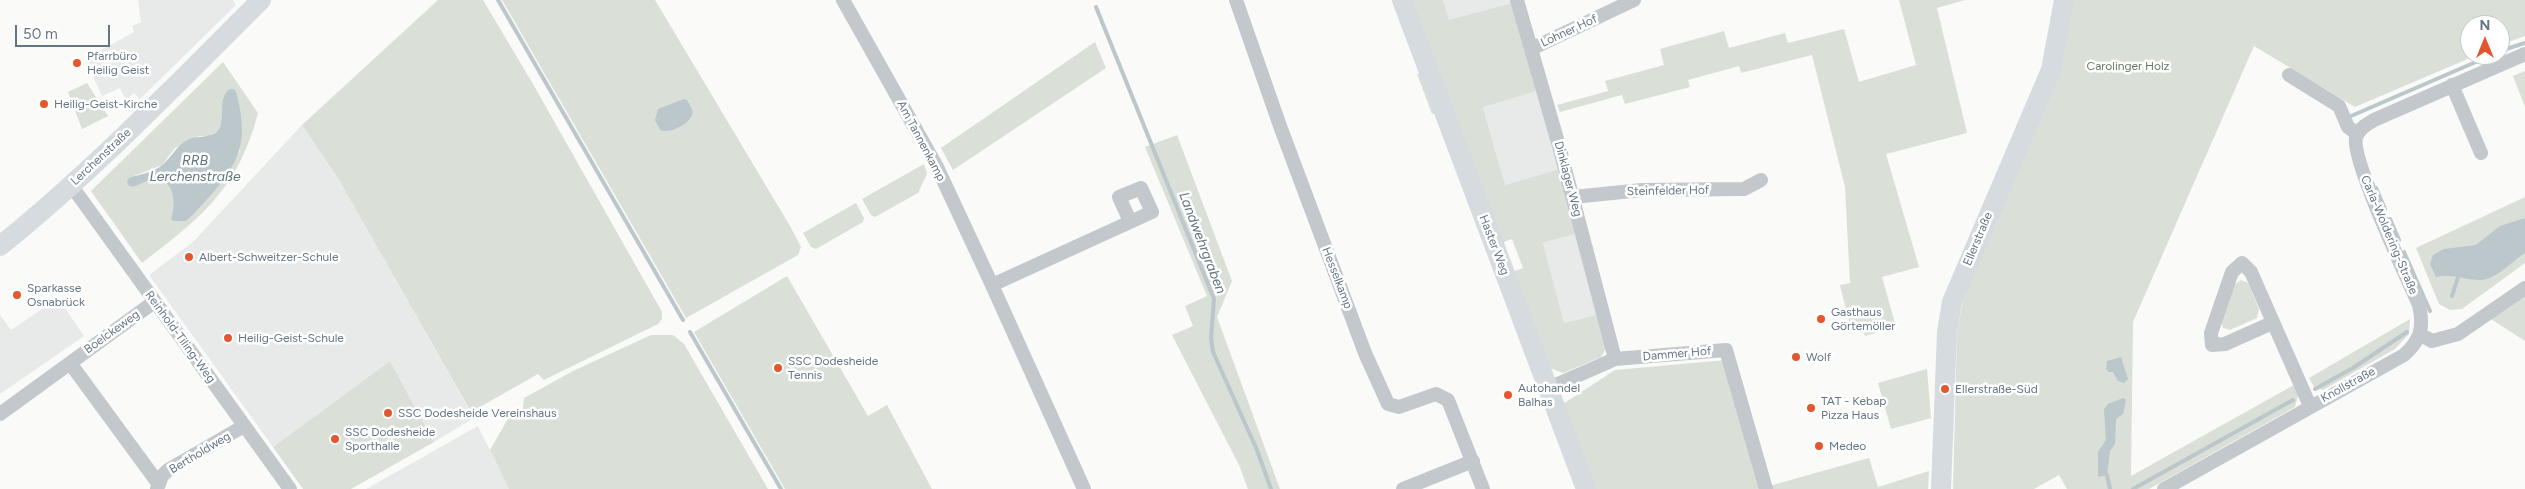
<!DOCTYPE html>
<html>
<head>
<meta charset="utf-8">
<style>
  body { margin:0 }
  #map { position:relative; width:2525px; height:489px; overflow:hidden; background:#fafaf8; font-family:Figtree,sans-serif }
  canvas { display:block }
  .north { position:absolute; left:2460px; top:15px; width:50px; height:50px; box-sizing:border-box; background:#fff; border:1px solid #c1c8cd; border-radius:50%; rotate:0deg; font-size:14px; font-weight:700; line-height:20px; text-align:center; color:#657683 }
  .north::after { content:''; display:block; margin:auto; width:18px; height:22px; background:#e4572e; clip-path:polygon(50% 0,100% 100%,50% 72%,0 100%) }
  .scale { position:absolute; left:15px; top:25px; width:95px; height:22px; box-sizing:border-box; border:2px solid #657683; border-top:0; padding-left:6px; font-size:15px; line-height:18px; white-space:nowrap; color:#657683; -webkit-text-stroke:4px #fff; paint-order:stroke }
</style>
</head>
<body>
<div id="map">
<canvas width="2525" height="489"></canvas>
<div class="north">N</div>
<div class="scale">50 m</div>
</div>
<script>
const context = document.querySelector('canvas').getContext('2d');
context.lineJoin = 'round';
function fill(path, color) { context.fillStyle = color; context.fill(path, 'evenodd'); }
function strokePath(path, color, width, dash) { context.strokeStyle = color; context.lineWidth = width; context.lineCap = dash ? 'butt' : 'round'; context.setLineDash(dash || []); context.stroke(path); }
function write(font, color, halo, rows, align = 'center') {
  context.font = font + ' Figtree,sans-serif'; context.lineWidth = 5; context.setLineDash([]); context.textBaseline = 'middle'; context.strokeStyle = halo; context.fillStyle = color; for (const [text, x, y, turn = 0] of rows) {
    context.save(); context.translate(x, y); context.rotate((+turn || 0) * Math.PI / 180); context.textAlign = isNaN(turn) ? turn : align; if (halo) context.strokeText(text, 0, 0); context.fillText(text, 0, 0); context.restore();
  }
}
fill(new Path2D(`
  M138 0H233L236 5 140 99 134 93 126 100 120 88 102 96 85 59 134 32 132 26 141 22Z
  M1443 0H1511L1512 3 1449 21Z
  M1536 91 1559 169 1505 185 1483 106Z
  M302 125 339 180 474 418 434 442 390 361 273 447 149 275 193 242Z
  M1578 233 1600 314 1564 323 1543 243Z
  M58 298 84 336 0 394V315L11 330Z
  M478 426 509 489H366Z`), '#e8e9e9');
fill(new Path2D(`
  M438 0H483L533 84 662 312V319L658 324 544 380 538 374 471 412 339 180 302 125Z
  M502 0H655L790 226 801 247 798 255 686 318Z
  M1410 0H1443L1449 20 1512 3 1536 91 1483 107 1505 185 1559 169 1578 233 1543 243 1564 323 1600 314 1608 345 1601 357 1563 373 1550 368 1512 272 1523 268 1512 239 1501 243Z
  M1899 0H1965L1937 8 1967 133 1886 154 1919 267 1882 277 1896 327 1865 336 1862 326 1851 329 1840 285 1850 283 1845 187 1812 55 1741 73 1739 66 1688 80 1690 87 1625 104 1622 95 1560 112 1557 105 1608 91 1605 81 1664 65 1660 49 1724 31 1729 48 1785 33 1788 43 1844 29 1859 82 1916 65Z
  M2072 0H2525V36L2500 45V25H2470V55H2477L2355 107 2254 46 2133 322 2131 476 2294 385 2298 395 2295 407 2149 489H2067L2059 475 2034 489H1953L1957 333 1962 305Z
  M1095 42 1106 68 953 170 941 148Z
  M223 62 258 113C238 189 202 217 142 263L91 191ZM224 95 240 150 230 171 193 215 186 221 171 219C175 206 178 186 161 180 156 179 150 182 145 181 141 181 137 178 134 176L162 165 175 148 199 136H209L218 131 222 123Z
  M2525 71V107L2513 76Z
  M1421 73 1435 113 1432 114 1417 74Z
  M87 83 108 116 82 129 68 92Z
  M1177 135 1232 281 1217 317 1280 489H1248L1239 465 1172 335 1193 326 1185 306 1207 296 1145 147Z
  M924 164 927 174 918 193 875 217 871 215 862 199Z
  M2525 197V263L2462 309 2450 310 2439 304 2416 248Z
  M856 203 864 218 863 222 816 249 811 247 803 233Z
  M787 276 868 416 887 405 932 489H785L694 332Z
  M2241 280 2248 283 2259 309 2257 318 2230 330 2223 328 2221 322 2234 285Z
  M2525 294V341L2491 319Z
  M2410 319 2409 334 2395 349 2323 390 2314 387 2309 378Z
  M651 335H673L684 344 768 489H509L490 450 509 417H522L524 398 573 371Z
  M1726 360 1762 488 1869 458 1878 487 1929 471 1928 489H1595L1563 404 1615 370Z
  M390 361 434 442 351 489H303L273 447Z
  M1927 369 1931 418 1891 429 1878 383Z`), '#dadfd7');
fill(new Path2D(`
  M230 89H234L236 92C253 153 232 172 193 215L186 221H173L171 219C177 201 174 173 147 181 140 183 136 188 129 186L127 182 129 178C140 174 153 173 162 165 172 157 175 147 187 140 196 135 213 139 219 129 226 117 217 97 230 89Z
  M684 99 687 100C689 104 694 110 692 115 688 125 670 134 660 130L655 120 658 109Z
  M2525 218V253C2512 261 2498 278 2482 280 2466 281 2452 273 2436 277L2430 264 2433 255 2444 249 2476 245 2500 226Z
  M2121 357 2128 379 2124 383 2118 381 2113 372H2109L2106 369 2107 361Z
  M2123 398 2126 400 2123 414 2116 419 2115 444 2110 451 2107 475 2098 477V452L2106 440 2104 409 2108 404Z`), '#bbc7cb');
strokePath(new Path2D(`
  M498 0 683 320
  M1096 7 1214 299 1211 338 1213 352 1257 450 1271 489
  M2500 51 2525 43
  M2351 116 2492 55
  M2376 188 2385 209
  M2390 219 2399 240
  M2404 252 2430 311
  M2452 296 2458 277
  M690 332 781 489
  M2315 389 2353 368 2407 332
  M2107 475 2110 489
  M2133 489 2293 400`), '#bbc7cb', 4);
strokePath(new Path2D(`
  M843 0 937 167 992 285 1084 489
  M1236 0 1280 126 1365 353 1388 404 1399 407 1436 394 1448 400 1483 489
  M1517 0 1559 146 1615 359
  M1531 49 1634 0
  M2289 75 2339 106 2348 127 2357 134
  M2452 85 2481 153
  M71 185 290 489
  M1573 197 1642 190 1744 189 1761 180
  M992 285 1152 212 1141 188 1119 197 1130 221
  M2272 323 2225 344 2212 345 2211 333 2232 272 2242 263 2251 272 2310 406
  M2421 335 2432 341 2458 334 2525 288
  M70 363 158 483
  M1549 388 1615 359 1726 350 1766 489
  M0 414 154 302
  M157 489 162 476 168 470 244 426
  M1403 489 1473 461
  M2164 489 2404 355C2421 340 2424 327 2419 305 2407 278 2351 159 2356 138 2358 129 2367 124 2374 120L2525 54`), '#c3c8cc', 14);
strokePath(new Path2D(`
  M1402 0 1586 489
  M0 246C93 171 177 84 261 0
  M1941 489 1947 332 1952 302 2051 70 2064 0`), '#d6dbdf', 20);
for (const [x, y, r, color] of [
  [77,63,5,"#e4572e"],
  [44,104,5,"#e4572e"],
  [189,257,5,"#e4572e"],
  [17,295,5,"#e4572e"],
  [1821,319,5,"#e4572e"],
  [228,338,5,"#e4572e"],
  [1796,357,5,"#e4572e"],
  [778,368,5,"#e4572e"],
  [1945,389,5,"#e4572e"],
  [1508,395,5,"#e4572e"],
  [1811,408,5,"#e4572e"],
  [388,413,5,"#e4572e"],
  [335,439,5,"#e4572e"],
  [1819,446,5,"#e4572e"]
]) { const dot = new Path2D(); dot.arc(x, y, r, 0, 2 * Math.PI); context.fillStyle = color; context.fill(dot); strokePath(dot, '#fff', 2); }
write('12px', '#657683', '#fff', [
  ["Lohner Hof",1569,31,-25],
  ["Am Tannenkamp",921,141,62],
  ["Lerchenstraße",101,157,-43],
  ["Dinklager Weg",1568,179,75],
  ["Steinfelder Hof",1668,191,-1],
  ["Carla-Woldering-Straße",2389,235,67],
  ["Ellerstraße",1978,239,-67],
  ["Haster Weg",1494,245,69],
  ["Hesselkamp",1337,278,69],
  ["Boelckeweg",112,332,-36],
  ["Reinhold-Tiling-Weg",180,337,54],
  ["Dammer Hof",1677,354,-5],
  ["Knollstraße",2348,385,-29],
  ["Bertholdweg",200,453,-31]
]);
write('12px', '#657683', '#fff', [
  ["Pfarrbüro",87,56],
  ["Heilig Geist",87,70],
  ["Heilig-Geist-Kirche",54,104],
  ["Albert-Schweitzer-Schule",199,257],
  ["Sparkasse",27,288],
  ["Osnabrück",27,302],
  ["Gasthaus",1831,312],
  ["Görtemöller",1831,326],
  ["Heilig-Geist-Schule",238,338],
  ["Wolf",1806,357],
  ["SSC Dodesheide",788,361],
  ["Tennis",788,375],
  ["Autohandel",1518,388],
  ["Balhas",1518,402],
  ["Ellerstraße-Süd",1955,389],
  ["TAT - Kebap",1821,401],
  ["Pizza Haus",1821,415],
  ["SSC Dodesheide Vereinshaus",398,413],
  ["SSC Dodesheide",345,432],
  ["Sporthalle",345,446],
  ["Medeo",1829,446]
], 'left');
write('12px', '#687a64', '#fff', [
  ["Carolinger Holz",2128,66]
]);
write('italic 14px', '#60757c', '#fff', [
  ["RRB",195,161],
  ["Lerchenstraße",195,177],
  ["Landwehrgraben",1202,243,69]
]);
</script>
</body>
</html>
